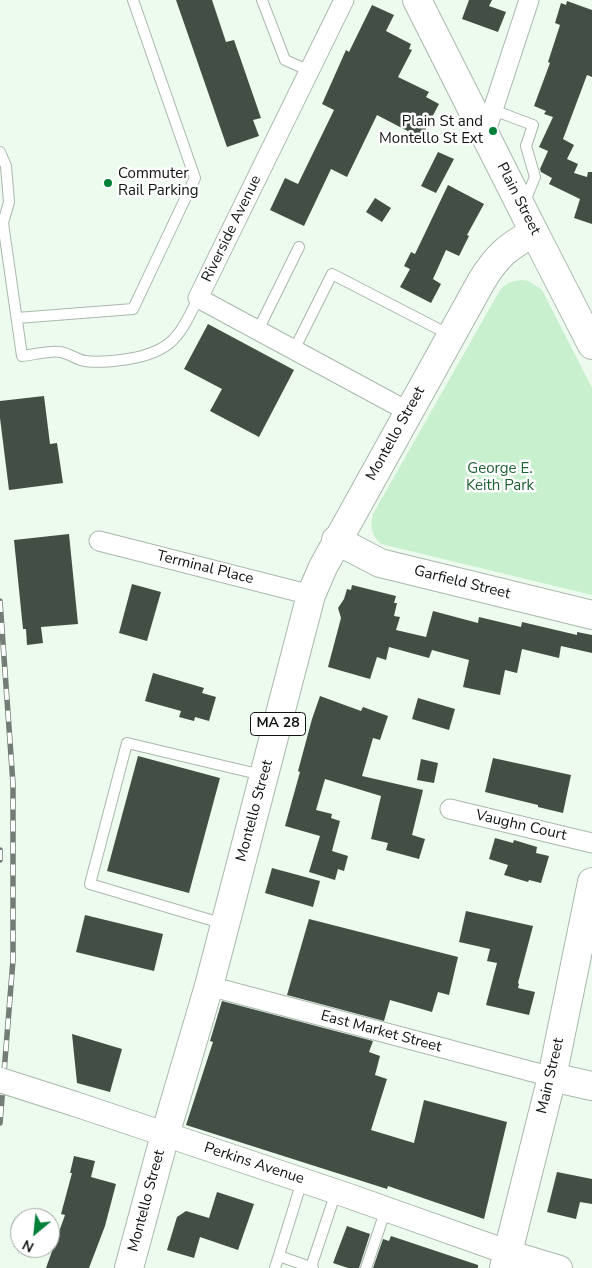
<!DOCTYPE html>
<html>
<head>
<meta charset="utf-8">
<style>
  body { margin:0 }
  #map { position:relative; width:592px; height:1268px; overflow:hidden; background:#ecfbee; font-family:"Nunito Sans",sans-serif }
  canvas { display:block }
  .north { position:absolute; left:10px; top:1208px; width:50px; height:50px; box-sizing:border-box; background:#fff; border:1px solid #9fa19f; border-radius:50%; rotate:208deg; font-size:14px; font-weight:700; line-height:20px; text-align:center; color:#0f1410 }
  .north::after { content:''; display:block; margin:auto; width:18px; height:22px; background:#008039; clip-path:polygon(50% 0,100% 100%,50% 72%,0 100%) }
</style>
</head>
<body>
<div id="map">
<canvas width="592" height="1268"></canvas>
<div class="north">N</div>
</div>
<script>
const context = document.querySelector('canvas').getContext('2d');
context.lineJoin = 'round';
function fill(path, color) { context.fillStyle = color; context.fill(path, 'evenodd'); }
function strokePath(path, color, width, dash) { context.strokeStyle = color; context.lineWidth = width; context.lineCap = dash ? 'butt' : 'round'; context.setLineDash(dash || []); context.stroke(path); }
function write(font, color, halo, rows, align = 'center') {
  context.font = font + ' "Nunito Sans",sans-serif'; context.lineWidth = 5; context.setLineDash([]); context.textBaseline = 'middle'; context.strokeStyle = halo; context.fillStyle = color; for (const [text, x, y, turn = 0] of rows) {
    context.save(); context.translate(x, y); context.rotate((+turn || 0) * Math.PI / 180); context.textAlign = isNaN(turn) ? turn : align; if (halo) context.strokeText(text, 0, 0); context.fillText(text, 0, 0); context.restore();
  }
}
fill(new Path2D(`
  M521 280 529 281 542 290 592 388V595L381 544C371 535 370 527 373 514L500 290C506 283 512 281 521 280Z`), '#c8f0cf');
fill(new Path2D(`
  M176 0H212L226 42 234 40 261 118 253 120 259 136 227 147Z
  M469 0H492L489 6 506 12 498 32 462 19Z
  M567 1 592 10V77L587 75 563 139 574 145 567 159 578 164 574 173 587 177 588 172H592V224L574 218 580 199 549 184 552 178 541 172 540 169 548 151 539 147 553 117 544 114 546 111 534 106 550 63 548 62 560 25 555 23 561 3 566 5Z
  M372 5 394 15 386 31 411 44 409 49 412 50 398 77 429 92 426 97 439 104 421 138 377 115 347 177 331 169 304 226 270 210 285 178 298 184 334 110 322 104 346 50 349 52Z
  M438 152 454 159 436 193 421 186Z
  M448 185 484 204 467 235 469 236 459 256 446 250 433 279 441 284 431 303 400 287 410 269 404 266 411 252 415 254Z
  M375 198 391 208 382 222 366 212Z
  M208 324 294 370 259 437 210 411 222 389 184 369Z
  M44 396 50 444 57 443 63 483 9 490 0 418V401Z
  M69 534 78 624 41 627 43 643 27 645 26 629H23L14 540Z
  M132 584 161 592 147 641 119 633Z
  M352 585 396 596 394 603H397L394 616 400 617 396 630 426 637 433 611 478 623 479 617 521 627 522 622 577 635V632L592 635V653L561 646 559 658 522 649 517 673 505 670 500 695 463 687 469 660 432 650 429 658 389 647 386 660 377 657 370 679 328 667 341 618 338 608 344 599 347 589 351 590Z
  M153 673 204 688 202 693 216 697 209 721 195 717 194 721 179 717 181 711 145 701Z
  M320 696 361 711 363 707 388 716 380 740 373 738 362 776 423 790 412 835 425 839 419 859 386 850 388 843 371 839 381 796 325 779 316 810 332 814 331 818 340 821 332 851 348 856 344 871 338 869 335 880 309 872 320 836 285 826 300 772 298 771 312 719Z
  M418 698 455 709 449 730 412 719Z
  M138 756 220 778 189 893 107 871Z
  M493 758 571 775 563 813 538 807V805L485 792Z
  M421 759 438 763 434 783 417 780Z
  M495 838 513 843 514 840 537 847 536 853 549 856 541 883 529 880 528 882 504 875 508 865 489 859Z
  M272 868 320 881 313 907 265 893Z
  M466 911 533 926 518 983 519 984 518 988 535 992 529 1015 486 1005 497 963 487 961 490 949 459 942Z
  M85 915 163 934 154 971 76 952Z
  M309 919 458 957 449 995 438 992 432 1012 390 1000 384 1021 287 995Z
  M222 1001 373 1041 369 1052 380 1056 375 1075 387 1079 371 1130 414 1143 424 1100 507 1122 484 1219 388 1186 387 1189 186 1125 213 1042 210 1041Z
  M72 1034 122 1049 110 1092 77 1083Z
  M74 1156 95 1161 91 1177 116 1184 105 1226 89 1268H46L65 1215 61 1214 72 1173H70Z
  M557 1172 592 1179V1204L580 1202 576 1219 547 1212Z
  M217 1192 254 1204 238 1250 200 1237 194 1258 167 1250 177 1217 186 1211 209 1218Z
  M347 1226 370 1234 359 1268H348L333 1263Z
  M391 1236 478 1265V1268H373L383 1239 389 1241Z`), '#434f45');
const service = new Path2D(`
  M262 0 285 60 310 71
  M493 110 533 125 526 146 535 177 524 203
  M0 152 6 166 9 202 3 223 22 356C32 355 51 350 60 352 69 353 77 360 85 361 100 363 114 361 128 359 172 352 180 336 198 298
  M17 318 133 309 195 178 133 0
  M258 330 299 247
  M294 350 332 274 450 335
  M224 924 90 884 127 743 262 775
  M279 1256 313 1268
  M311 1267 336 1192
  M275 1268 302 1181
  M366 1268 386 1209`);
const minor = new Path2D(`
  M344 0 198 298 409 412
  M485 134 529 0
  M99 541 311 595
  M450 809 592 843
  M209 986 552 1077`);
const tertiary = new Path2D(`
  M75 1104 349 1196 507 1252 560 1268`);
const secondary = new Path2D(`
  M417 0 534 232
  M336 540 380 563 592 615
  M552 1077 592 1086
  M504 1268 552 1077 592 882`);
const primary = new Path2D(`
  M129 1268 165 1135 209 986 311 595 323 567 481 282C497 255 508 247 534 232L592 345`);
strokePath(service, '#aab8ac', 12);
strokePath(minor, '#aab8ac', 21);
strokePath(tertiary, '#aab8ac', 26);
strokePath(secondary, '#aab8ac', 30);
strokePath(primary, '#aab8ac', 30);
strokePath(service, '#fff', 10);
strokePath(minor, '#fff', 19);
strokePath(tertiary, '#fff', 24);
strokePath(secondary, '#fff', 28);
strokePath(primary, '#fff', 28);
const rail = new Path2D(`
  M0 601 13 784V960L0 1123
  M0 850V860`);
strokePath(rail, '#737d75', 5.5);
strokePath(rail, '#fff', 4, [11]);
const tertiaryBridge = new Path2D(`
  M0 1080 75 1104`);
strokePath(tertiaryBridge, '#aab8ac', 26, []);
strokePath(tertiaryBridge, '#fff', 24);
for (const [x, y, r, color] of [
  [493,131,5,"#008039"],
  [108,183,5,"#008039"]
]) { const dot = new Path2D(); dot.arc(x, y, r, 0, 2 * Math.PI); context.fillStyle = color; context.fill(dot); strokePath(dot, '#fff', 2); }
for (const [x, y, w] of [
  [278,724,55]
]) { const box = new Path2D(); box.roundRect(x - w / 2, y - 11.5, w, 23, 4); context.fillStyle = '#fff'; context.fill(box); strokePath(box, '#0f1410', 1); }
write('bold 14px', '#0f1410', null, [
  ["MA 28",278,724]
]);
write('15px', '#0f1410', '#fff', [
  ["Plain St and",483,122],
  ["Montello St Ext",483,139],
  ["Commuter",118,174,"left"],
  ["Rail Parking",118,191,"left"]
], 'right');
write('15px', '#0f1410', '#fff', [
  ["Plain Street",518,199,63],
  ["Riverside Avenue",232,229,-64],
  ["Montello Street",396,434,-61],
  ["Terminal Place",205,568,14],
  ["Garfield Street",462,583,14],
  ["Montello Street",255,811,-75],
  ["Vaughn Court",521,826,13],
  ["East Market Street",381,1032,15],
  ["Main Street",551,1076,-77],
  ["Perkins Avenue",254,1164,18],
  ["Montello Street",147,1201,-75]
]);
write('15px', '#1e6233', '#fff', [
  ["George E.",500,469],
  ["Keith Park",500,486]
]);
</script>
</body>
</html>
